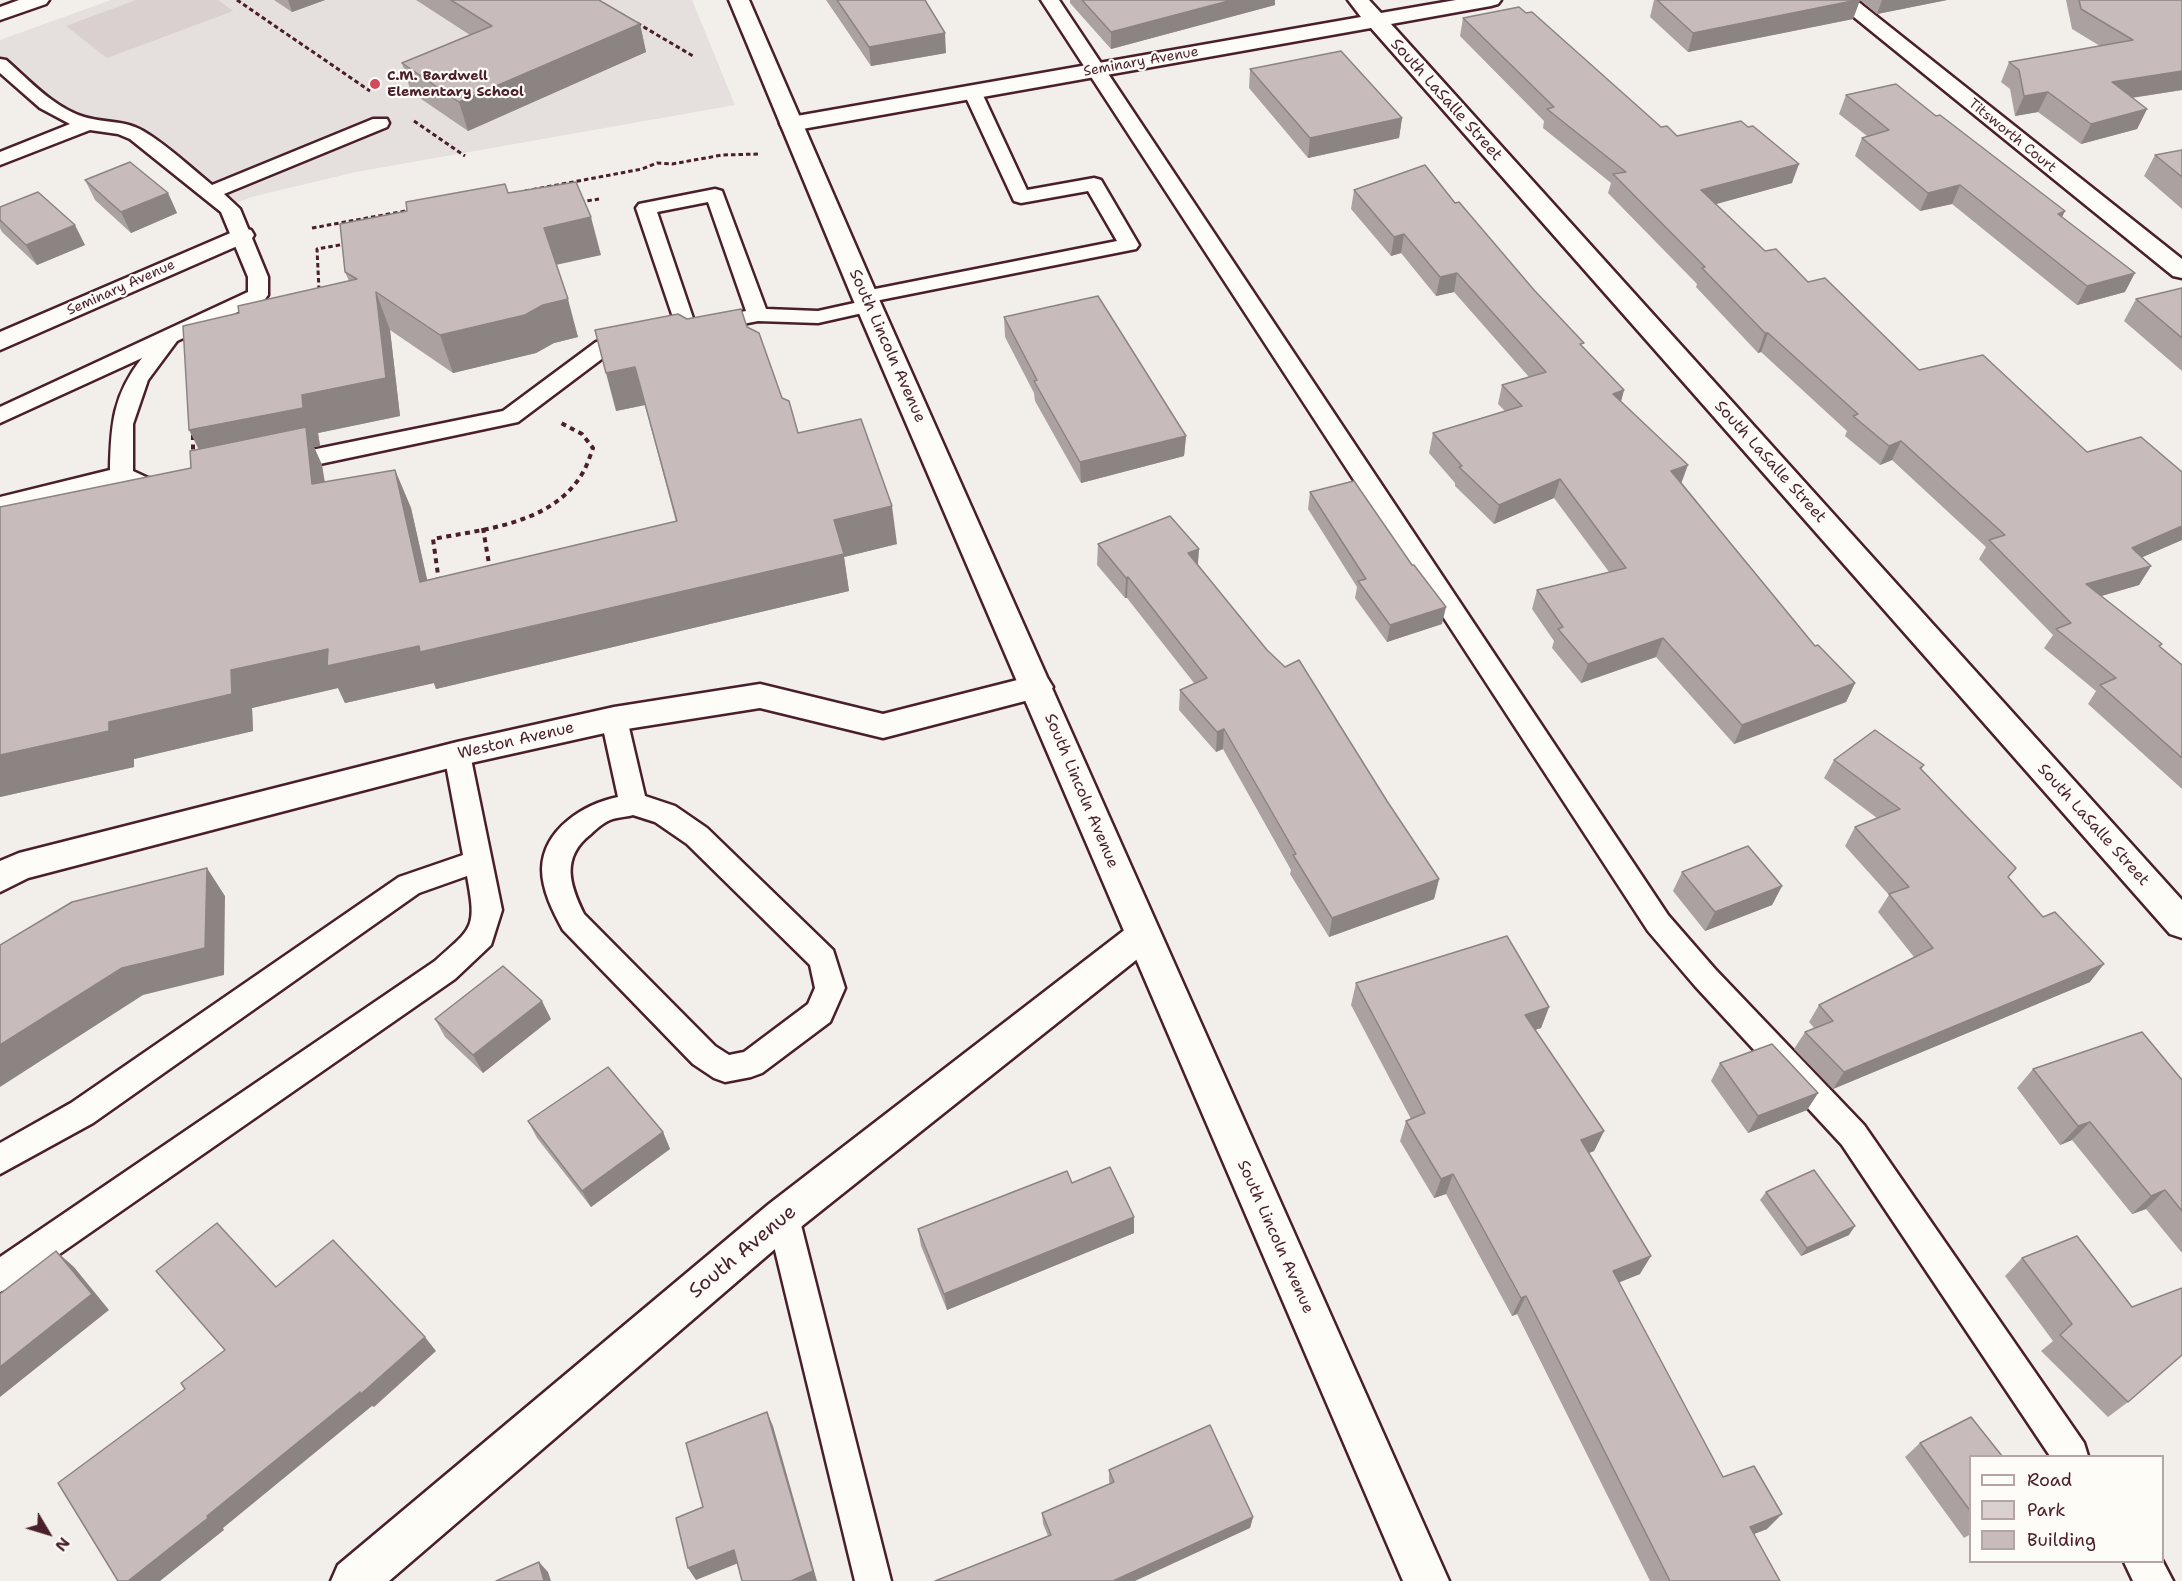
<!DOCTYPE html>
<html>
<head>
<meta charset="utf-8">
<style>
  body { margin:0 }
  #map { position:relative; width:2182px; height:1581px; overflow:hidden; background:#f2efeb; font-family:"Shantell Sans",sans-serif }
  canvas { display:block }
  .legend { position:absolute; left:1969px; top:1455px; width:195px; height:108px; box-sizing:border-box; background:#fdfcf7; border:2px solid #b5a4a5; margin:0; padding:8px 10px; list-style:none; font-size:18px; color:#4a1f2b }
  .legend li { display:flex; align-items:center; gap:12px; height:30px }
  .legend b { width:30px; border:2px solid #b5a4a5 }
  .north { position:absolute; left:18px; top:1503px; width:60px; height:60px; -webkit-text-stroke:4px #fdfcf7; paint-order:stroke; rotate:128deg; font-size:16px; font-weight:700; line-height:24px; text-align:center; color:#4a1f2b }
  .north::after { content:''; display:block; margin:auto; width:21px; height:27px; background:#4a1f2b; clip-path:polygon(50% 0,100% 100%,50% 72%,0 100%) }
</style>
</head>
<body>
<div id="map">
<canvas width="2182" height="1581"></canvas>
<ul class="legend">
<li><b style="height:8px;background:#fdfcf7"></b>Road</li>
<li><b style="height:16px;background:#d9d0cf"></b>Park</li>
<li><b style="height:16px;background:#c8bbbb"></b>Building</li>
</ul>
<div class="north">N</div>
</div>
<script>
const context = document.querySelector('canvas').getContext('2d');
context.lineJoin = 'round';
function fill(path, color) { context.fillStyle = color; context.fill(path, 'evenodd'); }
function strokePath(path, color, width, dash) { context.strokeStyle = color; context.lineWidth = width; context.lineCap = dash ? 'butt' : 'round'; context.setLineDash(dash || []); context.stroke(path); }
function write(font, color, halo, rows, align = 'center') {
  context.font = font + ' "Shantell Sans",sans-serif'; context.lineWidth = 4.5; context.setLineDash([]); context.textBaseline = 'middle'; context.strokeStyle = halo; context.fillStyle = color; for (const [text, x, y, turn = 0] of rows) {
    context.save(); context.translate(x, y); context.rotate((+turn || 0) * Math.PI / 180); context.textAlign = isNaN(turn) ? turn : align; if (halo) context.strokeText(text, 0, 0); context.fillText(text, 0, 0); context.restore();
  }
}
fill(new Path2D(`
  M111 0H692L735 105 356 172 251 197 227 207 131 132 73 120 0 63V40Z`), '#e5dfdd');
fill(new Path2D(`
  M136 0H218L233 11 107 58 66 26Z`), '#d9d0cf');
const service = new Path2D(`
  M1041 0H1059L1668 915 1715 969 1864 1125 2084 1443 2088 1456H2050L1842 1145 1695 986 1648 931Z
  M0 59 6 60C30 81 53 107 84 117 103 123 125 120 143 131 167 145 190 167 212 185L373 119H387L389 123 387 127 224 194 240 209 268 277V295L265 299 177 341 148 380 133 424V471L148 478 175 482 179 487 175 492 167 495 145 493 119 483 0 513V497L110 470C111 424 113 395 142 358L0 423V407L248 292V277L221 212 130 139 118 134 90 130 0 165V152L70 124 40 108 0 73Z
  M972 86 978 87 981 91 1027 190 1094 178 1101 180 1139 245 1136 249 875 301 879 306 876 310 818 323 758 321 707 331 700 330 696 325 700 320 746 311 708 202 657 212 697 330 693 335 686 336 679 335 636 208 639 204 715 189 722 191 766 309 818 311 859 302 855 297 858 293 865 291 1117 241 1088 191 1021 203 1014 201 963 91 966 87Z
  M635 334 643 336 646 341 643 346 611 352 518 422 282 472 274 469 271 464 274 459 282 456 503 411 596 342Z
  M614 709 623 712 627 719 645 796 675 806 707 828 833 950 845 988 830 1022 762 1073 751 1077 725 1082 714 1078 693 1064 563 930C553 912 542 890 542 869 543 829 584 804 618 797L601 719 605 712ZM633 815 655 822 687 844 810 965 815 988 808 1004 744 1052 729 1055 715 1046 584 914C569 884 561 857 591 834 596 829 603 823 610 820 617 817 626 817 633 815Z
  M457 744 466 747 470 754 502 910 491 945 455 979 12 1287 0 1292V1257L435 961C473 927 477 929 467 876L419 893 93 1123 0 1174V1143L71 1103 399 877 463 855 444 754 448 747Z
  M783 1202 794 1206 799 1217 891 1581H855L767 1217 772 1206Z
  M2162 1560 2173 1581H2133L2124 1562Z`);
const minor = new Path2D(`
  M19 0H49L46 4 0 20V7Z
  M1348 0H1369L1381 13 1456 0H1501L1498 4 1491 6 1391 24 2182 900V938L2170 934 1371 28 791 131 783 129 780 124 783 119 791 117 1361 17Z
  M1833 0H1856L2182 259V278L2173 276Z
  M242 228 251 230 254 235 251 240 0 350V332Z
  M1037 675 1048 679 1053 687 1048 695 883 738 760 708 614 731 457 766 28 878 0 892V861L19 853 457 742 614 707 760 684 883 714Z
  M1143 920 1155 925 1161 935 1155 945 797 1230 389 1581H331L338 1565 769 1204 1131 925Z`);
const tertiary = new Path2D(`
  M729 0H749L878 297 1449 1581H1403L852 297Z`);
strokePath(service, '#4a1f2b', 5);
strokePath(minor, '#4a1f2b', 5);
strokePath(tertiary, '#4a1f2b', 5);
strokePath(new Path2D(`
  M237 0 370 91
  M637 23 693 56
  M414 121 465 156
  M525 191 642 169 657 163 672 164 722 155 760 154
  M580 202 599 199
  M312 228 411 210
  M319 290 317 249 345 244`), '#4a1f2b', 3, [4.5, 3]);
strokePath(new Path2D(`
  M193 435V454
  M483 528 490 570
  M439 582 433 539C485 529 552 524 582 474 587 466 590 456 593 448L582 434 561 423`), '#4a1f2b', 4, [5, 4.5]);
fill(service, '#fdfcf7');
fill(minor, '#fdfcf7');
fill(tertiary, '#fdfcf7');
fill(new Path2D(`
  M274 0H325L292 12Z
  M416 0H599L640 24 646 52 468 131 411 92 402 63 470 35Z
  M826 0H925L946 53 871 66Z
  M1070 0H1275V5L1111 49 1070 3Z
  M1654 0H1860L1853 19 1688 52 1650 17Z
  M1860 0H1947L1877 14Z
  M2066 0H2182V90L2132 98 2147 109 2137 129 2081 144 2038 112 2015 116 2010 89 2001 82 2009 62 2100 46 2072 29Z
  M1463 18 1677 136 1792 183 1715 204 1765 251 1808 282 1919 370 2087 452 2182 472V540L2142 557 2151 566 2139 585 2101 596 2162 644 2160 647 2182 665V789L2088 704 2096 691 2044 648 2053 635 1979 559 1986 547 1892 460 1880 465 1845 436 1847 431 1761 352 1758 353 1696 287 1697 284 1608 193 1611 183 1543 128 1544 121 1460 36Z
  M1250 69 1402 118 1399 138 1308 158 1249 88Z
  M1846 95 2062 217 2125 292 2077 305 1952 204 1920 211 1855 156 1862 138 1867 136 1839 114Z
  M2182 150V209L2144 176 2155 155Z
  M85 180 168 193 177 213 131 233 95 200Z
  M1354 190 1455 203 1583 347 1624 390 1621 401 1682 483 1815 646 1855 683 1846 702 1734 744 1656 657 1581 683 1552 648 1554 641 1532 609 1537 590 1609 572 1554 498 1494 524 1455 486V483L1429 453 1433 433 1505 411 1498 404 1502 385 1529 377 1454 292 1436 296 1401 253 1391 256 1351 209Z
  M508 193 601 255 556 265 578 337 554 343 536 353 453 373 390 330 400 416 318 433 320 446 314 447 322 465 325 482 395 470 411 508 427 580 676 522 645 405 616 411 687 319 747 327 782 398 798 433 897 544 844 557 849 591 436 689 434 683 345 703 338 688 252 708 253 731 134 759V767L0 797V507L191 468 199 449 349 281 345 272Z
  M0 207 85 245 37 265 2 232 0 228Z
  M2182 288V371L2124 321 2136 299Z
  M1004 317 1186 436 1184 456 1081 483 1035 401 1034 393 1005 337Z
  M1310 492 1442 624 1387 642 1355 598 1357 587 1308 509Z
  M1098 544 1199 549 1198 565 1387 801 1439 879 1434 899 1329 937 1290 874 1291 870 1223 749 1216 752 1179 710 1180 690 1194 683 1127 598H1125L1097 565Z
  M1834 760 1924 765 1921 770 2009 878 2090 982 1833 1089 1794 1049 1805 1032 1814 1028 1809 1022 1819 1005 1914 957 1878 912 1889 895 1845 846 1855 827 1877 818 1824 778Z
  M1682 872 1782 886 1772 905 1705 931 1673 891Z
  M1356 983 1549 1007 1541 1028 1535 1030 1604 1131 1594 1151 1589 1153 1640 1274 1619 1282 1723 1477 1767 1529 1754 1534 1780 1581H1650L1517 1314 1512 1316 1446 1194 1434 1198 1400 1141 1406 1121 1411 1119 1351 1005Z
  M435 1019H551L483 1073 445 1037Z
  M1720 1063 1818 1093 1807 1110 1748 1133 1711 1081Z
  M2033 1069 2182 1080V1253L2146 1209 2132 1214 2072 1140 2060 1145 2017 1088Z
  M528 1121 663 1132 670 1149 591 1207 537 1138Z
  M1072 1183 1134 1217V1233L947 1310 921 1246 918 1229Z
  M1766 1192 1849 1235 1801 1256 1760 1200Z
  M2022 1258 2132 1307 2128 1402 2108 1417 2041 1351 2053 1341 2005 1276Z
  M1920 1443 1971 1456V1534L1964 1538 1905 1457Z
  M1109 1470 1253 1517 1250 1528 1048 1536 1043 1524 1042 1513 1110 1484 1109 1481Z`), '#aca1a1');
fill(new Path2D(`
  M288 0H325L292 12Z
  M1232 0H1275V5L1111 49V32Z
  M1857 0H1860L1853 19 1688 52 1693 33Z
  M1882 0H1947L1877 14Z
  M640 24 646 52 468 131 459 102Z
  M945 33 946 53 871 66 869 47Z
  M2182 71V90L2103 102 2112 82Z
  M2048 92 2038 112 2015 116 2024 96Z
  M2147 109 2137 129 2081 144 2091 124Z
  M1402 118 1399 138 1308 158 1310 138Z
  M1799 164 1792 183 1695 210 1701 190Z
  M1960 185 1952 204 1920 211 1928 193Z
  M168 193 177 213 131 233 121 212Z
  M2065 211 2056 230 2058 214Z
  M591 217 601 255 554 265 544 228Z
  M75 225 85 245 37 265 26 245Z
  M1404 234 1401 253 1391 256 1394 237Z
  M1457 273 1454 292 1436 296 1440 277Z
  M2135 273 2125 292 2077 305 2087 286Z
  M376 292 390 330 400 416 318 433 320 446 314 447 322 465 330 522 208 468 189 430 302 395Z
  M568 299 578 337 554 343 536 353 453 373 440 335 543 305Z
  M1765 333H1768L1761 352 1758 353Z
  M635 367 645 405 616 411 606 373Z
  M1624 390 1619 409 1613 394Z
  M1186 436 1184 456 1081 483 1080 462Z
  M1901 441 1892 460 1880 465 1889 446Z
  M1688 465 1681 484 1671 471Z
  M395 470 411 508 436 619 420 582Z
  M1560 479 1554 498 1494 524 1499 505Z
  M892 506 897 544 844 557 849 591 436 689 434 683 345 703 338 688 252 708 253 731 134 759V767L0 797V755L109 722 231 670Z
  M2182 526V540L2120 567 2132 548Z
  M1199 549 1197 569 1188 553Z
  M2151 566 2139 585 2074 604 2086 584Z
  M1128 577 1127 598H1125L1126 578Z
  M1446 607 1442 624 1387 642 1390 625Z
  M1663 638 1656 657 1581 683 1588 664Z
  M1855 683 1846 702 1734 744 1742 725Z
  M1224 729 1223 749 1216 752 1217 732Z
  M207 868 225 896 224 975 143 995 0 1087V1045Z
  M1439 879 1434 899 1329 937 1332 918Z
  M1782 886 1772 905 1705 931 1715 912Z
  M2104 964 2090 982 1833 1089 1844 1072Z
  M542 1001 551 1019 483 1073 473 1055Z
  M1549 1007 1541 1028 1518 1035 1525 1015Z
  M1818 1093 1807 1110 1748 1133 1758 1116Z
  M2090 1122 2072 1140 2060 1145 2078 1126Z
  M1604 1131 1594 1151 1572 1160 1581 1140Z
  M663 1132 670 1149 591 1207 582 1191Z
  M1453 1174 1446 1194 1434 1198 1441 1179Z
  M2165 1190 2146 1209 2132 1214 2151 1196Z
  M1134 1217V1233L947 1310 944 1294Z
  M1855 1226 1849 1235 1801 1256 1807 1248Z
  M56 1251 74 1267 109 1310 0 1397V1367Z
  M1651 1256 1640 1274 1603 1289 1613 1271Z
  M1526 1296 1517 1314 1512 1316 1521 1298Z
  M425 1337 436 1351 374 1407 372 1406 223 1528 224 1530 160 1581H128Z
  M767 1412 773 1426 817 1581H791Z
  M1782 1514 1767 1529 1736 1541 1750 1527Z
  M1253 1517 1250 1528 1135 1581H1113Z
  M734 1550 741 1562 696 1580 688 1568Z
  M539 1562 548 1572 551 1581H544Z`), '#8c8383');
const building = new Path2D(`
  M451 0H599L640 24 459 102 402 63 492 26Z
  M837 0H925L945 33 869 47Z
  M1082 0H1232L1111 32Z
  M1657 0H1857L1693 33Z
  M2079 0H2182V71L2112 82 2147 109 2091 124 2048 92 2024 96 2019 70 2009 62 2133 40 2081 9Z
  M1519 7 1526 13 1532 12 1661 127 1667 126 1677 136 1741 121 1748 127 1753 126 1799 164 1701 190 1765 251 1776 249 1808 282 1825 278 1919 370 1983 355 2087 452 2141 437 2182 472V526L2132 548 2151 566 2086 584 2162 644 2159 646 2182 665V758L2100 685 2116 678 2056 629 2071 623 1989 540 2005 535 1901 441 1889 446 1853 416 1858 414 1768 333H1765L1702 268 1705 267 1613 174 1626 172 1547 109 1554 107 1463 18Z
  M1341 51 1402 118 1310 138 1250 69Z
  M1896 84 1936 116 1940 115 2065 211 2058 214 2135 273 2087 286 1960 185 1928 193 1862 138 1889 130 1846 95Z
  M2182 150V177L2155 155Z
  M130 162 168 193 121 212 85 180Z
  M1425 165 1455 203 1459 202 1534 290 1584 343 1580 344 1624 390 1613 394 1688 465 1671 471 1815 646 1818 645 1855 683 1742 725 1663 638 1588 664 1558 629 1563 627 1537 590 1626 568 1560 479 1499 505 1459 467 1462 466 1433 433 1522 406 1502 385 1546 372 1457 273 1440 277 1404 234 1394 237 1354 190Z
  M576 182 591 217 544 228 568 299 543 305 525 315 440 335 376 292 386 378 302 395 303 408 189 430 183 326 239 313 238 306 357 279 345 272 340 224 407 211 406 202 505 184 508 193Z
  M38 192 75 225 26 245 0 220V207Z
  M2182 288V338L2136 299Z
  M1098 296 1186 436 1080 462 1034 381 1037 380 1004 317Z
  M741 309 747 327 759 333 782 398 789 401 798 433 861 419 892 506 834 520 844 554 420 652 419 646 327 666 328 649 231 670 232 694 109 722V731L0 755V507L191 468 190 451 306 427 312 484 395 470 420 582 677 521 635 367 606 373 595 330 678 314 687 319Z
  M1354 481 1412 565H1414L1446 607 1390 625 1358 581 1366 579 1310 492Z
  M1170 516 1199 549 1188 553 1267 650 1285 667 1299 660 1387 801 1439 879 1332 918 1293 855 1296 854 1224 729 1217 732 1180 690 1207 678 1128 577 1126 578 1098 544Z
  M1875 730 1924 765 1920 768 2016 868 2008 877 2043 917 2055 912 2104 964 1844 1072 1805 1032 1833 1021 1819 1005 1933 948 1889 894 1909 887 1855 827 1900 809 1834 760Z
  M1748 846 1782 886 1715 912 1682 872Z
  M207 868 205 948 122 968 0 1045V945L72 902Z
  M1507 936 1549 1007 1525 1015 1604 1131 1581 1140 1651 1256 1613 1271 1723 1477 1754 1466 1782 1514 1750 1527 1780 1581H1670L1526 1296 1521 1298 1453 1174 1441 1179 1406 1121 1425 1113 1356 983Z
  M503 966 542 1001 473 1055 435 1019Z
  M2142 1032 2182 1080V1211L2165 1190 2151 1196 2090 1122 2078 1126 2033 1069Z
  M1772 1044 1818 1093 1758 1116 1720 1063Z
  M608 1067 663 1132 582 1191 528 1121Z
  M1110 1167 1134 1217 944 1294 918 1229 1067 1171 1072 1183Z
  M1814 1170 1855 1226 1807 1248 1766 1192Z
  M217 1223 276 1287 333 1240 425 1337 361 1394 360 1392 207 1516 208 1518 128 1581H118L58 1483 185 1389 181 1383 225 1350 156 1271Z
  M2077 1236 2132 1307 2182 1288V1355L2128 1402 2060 1335 2072 1324 2022 1258Z
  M56 1251 92 1294 0 1367V1294Z
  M767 1412 813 1571 791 1581H742L734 1550 688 1568 676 1518 703 1507 686 1443Z
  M1971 1417 2002 1456H1971V1512L1920 1443Z
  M1210 1425 1253 1517 1113 1581H935L1051 1535 1042 1513 1114 1482 1109 1470Z
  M539 1562 544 1581H496Z`);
fill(building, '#c8bbbb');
strokePath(building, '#8c8383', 1.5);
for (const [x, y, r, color] of [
  [375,84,6,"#d1495b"]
]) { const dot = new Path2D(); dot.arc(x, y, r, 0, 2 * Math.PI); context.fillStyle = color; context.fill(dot); strokePath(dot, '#fdfcf7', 2); }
write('14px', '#4a1f2b', '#fdfcf7', [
  ["Seminary Avenue",1141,62,-10],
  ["Titsworth Court",2012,136,39],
  ["Seminary Avenue",121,288,-24]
]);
write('bold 14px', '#4a1f2b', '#fdfcf7', [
  ["C.M. Bardwell",387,76],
  ["Elementary School",387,92]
], 'left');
write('16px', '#4a1f2b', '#fdfcf7', [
  ["South LaSalle Street",1446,100,48],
  ["South Lincoln Avenue",887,346,66],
  ["South LaSalle Street",1770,462,48],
  ["Weston Avenue",516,741,-13],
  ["South Lincoln Avenue",1081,791,67],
  ["South LaSalle Street",2093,825,48],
  ["South Lincoln Avenue",1275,1237,66]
]);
write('20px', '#4a1f2b', '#fdfcf7', [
  ["South Avenue",743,1252,-40]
]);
</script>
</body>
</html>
